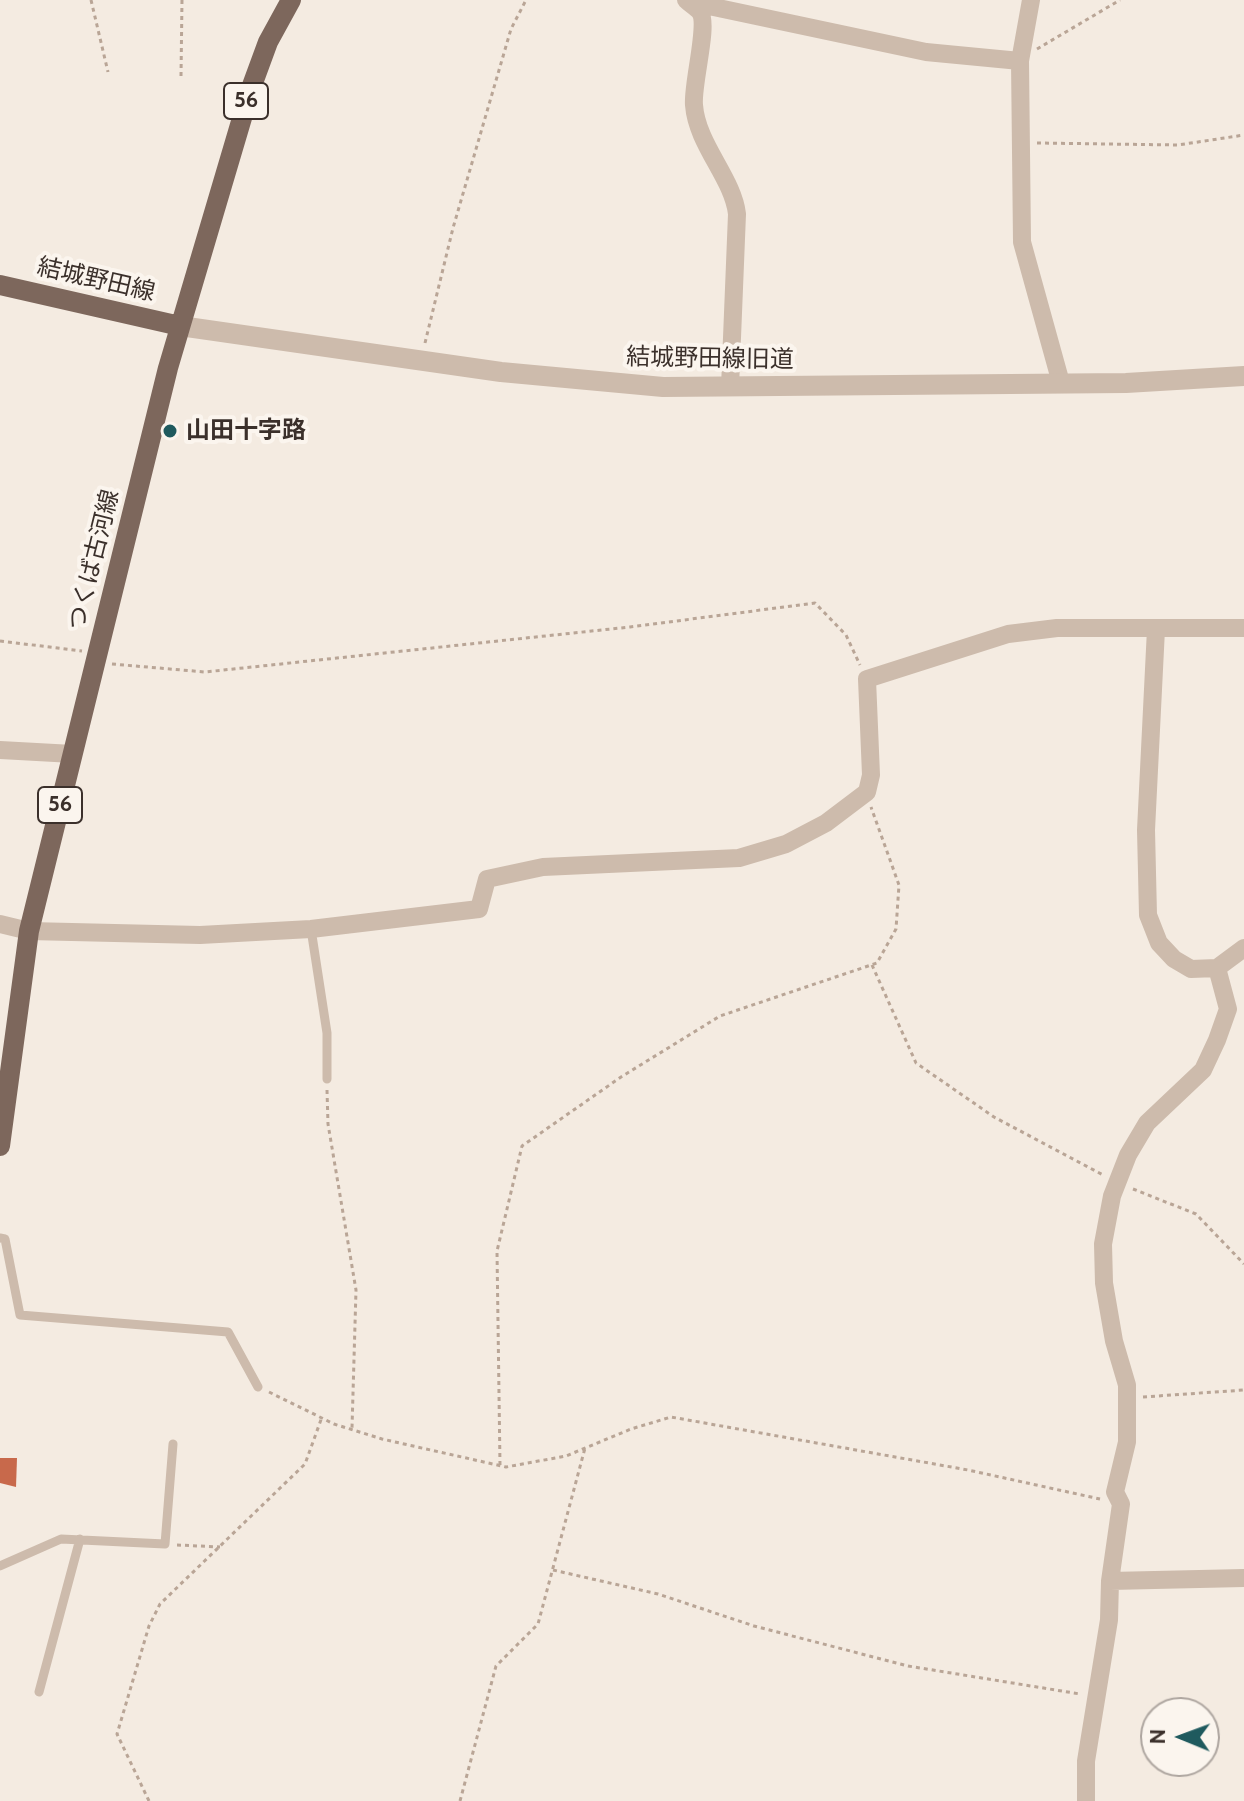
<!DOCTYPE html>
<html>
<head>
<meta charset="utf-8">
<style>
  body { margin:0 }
  #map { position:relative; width:1244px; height:1801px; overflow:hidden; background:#f4ebe1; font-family:Cabin,sans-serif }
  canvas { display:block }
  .north { position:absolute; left:1140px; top:1697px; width:80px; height:80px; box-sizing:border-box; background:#fbf5ee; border:2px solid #aea6a0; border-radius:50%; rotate:271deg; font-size:22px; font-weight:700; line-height:32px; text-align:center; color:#3b302b }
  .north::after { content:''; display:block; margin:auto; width:28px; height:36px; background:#1f5a5e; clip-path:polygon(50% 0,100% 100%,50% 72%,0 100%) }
</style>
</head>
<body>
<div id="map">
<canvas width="1244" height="1801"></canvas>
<div class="north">N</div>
</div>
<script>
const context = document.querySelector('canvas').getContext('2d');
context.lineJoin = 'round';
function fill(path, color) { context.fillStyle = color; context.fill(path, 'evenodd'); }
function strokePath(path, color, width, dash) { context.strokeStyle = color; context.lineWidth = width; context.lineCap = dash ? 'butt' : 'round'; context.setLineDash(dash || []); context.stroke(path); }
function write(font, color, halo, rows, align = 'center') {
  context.font = font + ' Cabin,"Noto Sans JP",sans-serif'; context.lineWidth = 8; context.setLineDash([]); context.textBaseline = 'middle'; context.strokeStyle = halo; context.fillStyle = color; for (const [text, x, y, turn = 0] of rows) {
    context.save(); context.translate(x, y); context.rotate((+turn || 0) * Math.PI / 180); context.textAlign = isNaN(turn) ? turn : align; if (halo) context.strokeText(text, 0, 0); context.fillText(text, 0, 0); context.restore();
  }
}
fill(new Path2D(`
  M0 1458H17L16 1487 0 1483Z`), '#c8694b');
strokePath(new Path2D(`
  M91 0 108 72
  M1037 49 1120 0
  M181 76 182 0
  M1037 143 1178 145 1244 135
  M425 343 453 228 511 29 526 0
  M0 641 82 651
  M112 664 205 672 630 627 815 603 846 635 860 665
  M872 965 916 1063 994 1117 1105 1176
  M327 1090 328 1124 356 1290 352 1428
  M1133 1189 1196 1214 1244 1264
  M269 1392 334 1424 382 1439 506 1467 566 1456 631 1429 671 1417 968 1470 1100 1499
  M1143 1397 1244 1390
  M500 1465 497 1251 522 1146 621 1077 720 1016 877 963 896 929 899 885 871 807
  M177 1545 220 1547
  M553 1570 658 1594 754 1626 908 1666 1080 1694
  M149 1801 117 1734 149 1626 160 1604 305 1464 322 1417
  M460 1801 496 1666 538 1624 585 1448`), '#b9a596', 3, [4, 4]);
strokePath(new Path2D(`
  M311 929 327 1033V1079
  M0 1238 5 1239 20 1315 228 1332 258 1387
  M0 1566 61 1539 165 1544 173 1444
  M39 1692 80 1539`), '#cdbbac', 9);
strokePath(new Path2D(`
  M686 0C690 4 697 8 700 12 709 25 692 84 694 105 697 145 733 178 737 214L730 387
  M1031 0 1020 61 1022 242 1061 383
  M690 2 926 52 1020 61
  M1156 629 1146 830 1148 915 1159 943 1174 959 1191 969 1217 968 1244 948
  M0 750 73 754
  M0 924 29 931 200 935 311 929 479 909 487 879 543 867 739 858 786 844 826 823 867 792 871 775 867 679 1008 634 1057 628H1244
  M1110 1581 1244 1578
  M1086 1801V1761L1109 1620 1110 1581 1121 1504 1115 1492 1127 1442V1385L1114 1341 1104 1283 1103 1244 1112 1196 1128 1155 1147 1123 1203 1070 1217 1040 1228 1009 1217 968`), '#cdbbac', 18);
strokePath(new Path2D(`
  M180 326 501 372 663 387 1126 383 1244 376`), '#cdbbac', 20);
strokePath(new Path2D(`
  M0 285 180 326
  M0 1146 29 931 168 368 250 91 268 42 291 0`), '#7d675c', 20);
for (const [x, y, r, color] of [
  [170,431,8,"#1f5a5e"]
]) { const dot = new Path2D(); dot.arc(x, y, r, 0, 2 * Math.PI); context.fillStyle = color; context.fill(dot); strokePath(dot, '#fbf5ee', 3); }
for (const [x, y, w] of [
  [246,101,44],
  [60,805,44]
]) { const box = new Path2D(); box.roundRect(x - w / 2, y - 18, w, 36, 6); context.fillStyle = '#fbf5ee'; context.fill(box); strokePath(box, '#3b302b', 2); }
write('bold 22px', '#3b302b', null, [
  ["56",246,101],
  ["56",60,805]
]);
write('24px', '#3b302b', '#fbf5ee', [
  ["結城野田線",96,280,13],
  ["結城野田線旧道",710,359,1],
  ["つくば古河線",94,560,-76]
]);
write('bold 24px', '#3b302b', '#fbf5ee', [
  ["山田十字路",186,431]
], 'left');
</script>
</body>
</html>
